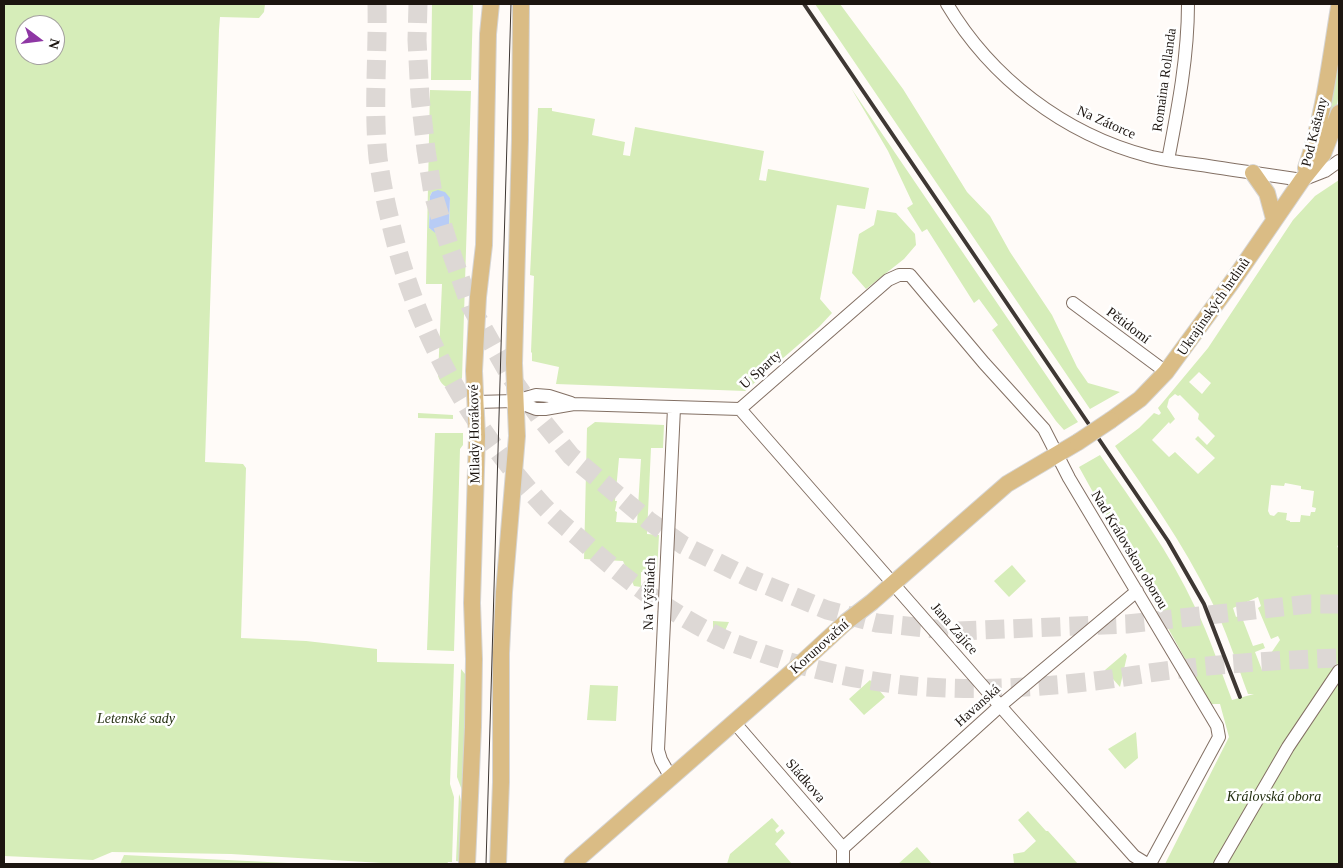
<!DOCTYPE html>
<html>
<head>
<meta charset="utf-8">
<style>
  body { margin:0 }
  #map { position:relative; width:1343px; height:868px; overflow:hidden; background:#fffbf8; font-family:"Times New Roman",serif }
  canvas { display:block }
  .frame { position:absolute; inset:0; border:5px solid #1c1510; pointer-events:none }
  .north { position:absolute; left:15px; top:15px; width:50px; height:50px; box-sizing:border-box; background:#fff; border:1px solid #a4a19f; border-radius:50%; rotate:105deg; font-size:14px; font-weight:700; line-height:20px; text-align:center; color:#1c1510 }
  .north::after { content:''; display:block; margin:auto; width:18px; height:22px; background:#8e37a4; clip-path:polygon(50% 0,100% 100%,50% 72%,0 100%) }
</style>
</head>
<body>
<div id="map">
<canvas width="1343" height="868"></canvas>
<div class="frame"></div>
<div class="north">N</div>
</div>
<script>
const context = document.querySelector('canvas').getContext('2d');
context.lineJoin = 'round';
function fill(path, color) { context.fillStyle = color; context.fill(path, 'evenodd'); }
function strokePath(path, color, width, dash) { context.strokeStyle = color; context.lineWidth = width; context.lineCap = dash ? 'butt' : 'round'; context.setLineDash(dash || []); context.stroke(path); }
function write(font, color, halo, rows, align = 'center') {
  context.font = font + ' "Times New Roman",serif'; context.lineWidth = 5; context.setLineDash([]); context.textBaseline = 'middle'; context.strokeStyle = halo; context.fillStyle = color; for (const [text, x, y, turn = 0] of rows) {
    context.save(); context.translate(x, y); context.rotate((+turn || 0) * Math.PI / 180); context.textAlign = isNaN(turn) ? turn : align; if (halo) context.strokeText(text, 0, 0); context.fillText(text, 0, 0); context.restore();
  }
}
fill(new Path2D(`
  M4 4H265L264 12 259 18 220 17 219 30 205 462 243 464 246 468 241 638 306 641 377 649V662L454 664 450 784 454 797 452 862H448L447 864H399L231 854 112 852 93 860 4 856ZM25 25H55V55H25Z
  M432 4H473L471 80H431Z
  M815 4H840L903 89 967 192 990 216 1010 252 1052 315 1077 367 1088 383 1120 392 1090 409Z
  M1339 44C1339 70 1342 98 1332 123 1329 132 1324 140 1320 148Z
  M851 88 1078 422 1064 430 1056 421 992 330 998 325 979 299 974 303 927 229 922 232 907 208 913 204 888 151Z
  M430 90 471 91 462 378 458 383H454V389C445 387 441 385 438 376L442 284H426ZM432 192 450 198 449 228 444 235 438 234 429 228 430 196Z
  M538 108H552V111L595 119 592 135 625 142 623 155 630 156 635 127 764 151 759 180 766 181 768 169 869 188 865 209 837 205 820 299 832 313 819 327 745 391 556 384 559 367 532 361V353L531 352 534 276 530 275Z
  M1339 180V543L1337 547 1339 548V662L1318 690 1334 688 1339 681V864H1165L1229 737 1220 704H1210L1079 467 1100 455C1134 504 1170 553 1195 607 1210 637 1220 669 1232 700L1254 694H1248C1236 662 1226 629 1210 598 1183 544 1149 495 1115 446L1139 428 1154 413 1159 415 1161 413 1158 408 1208 348 1293 220 1315 196ZM1199 372 1211 383 1202 394 1189 382ZM1175 394 1178 396 1180 395 1199 414 1198 419 1215 436 1207 445 1198 436 1195 439 1215 458 1198 474 1175 452 1169 457 1152 440 1169 422 1170 424 1175 419 1167 407 1169 399ZM1285 483 1301 486V489L1314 491 1312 507 1316 508 1315 512H1311L1310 516 1301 515 1300 522H1290V521L1286 520 1287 513 1278 512 1274 516 1270 515 1268 511 1271 485 1284 486ZM1258 597 1261 606 1258 608 1271 639 1278 636 1280 640 1269 656 1262 670 1255 652 1265 648 1263 643 1253 646 1241 615 1236 617 1233 608Z
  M877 210 896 213 915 234 916 245 904 259 866 289 852 273 859 234 874 225Z
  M418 413 453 415V419L418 418Z
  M595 422 664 425 663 448H651L647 534 659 535 657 573 641 572V587L634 586 623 561 584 559 587 428ZM619 458 641 459 637 523 616 522 617 512 615 511 617 501H615Z
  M435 433H463V445L460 449 454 651 427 650Z
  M1012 565 1026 581 1009 597 994 581Z
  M713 621 729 622 719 644H713Z
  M1125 653 1127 656 1120 687 1105 670Z
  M461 669 465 674 467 682 463 793 457 777Z
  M870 680 885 697 864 715 849 699Z
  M590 685 618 686 616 721 587 720Z
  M1136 732 1138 758 1125 769 1108 749Z
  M459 794C464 804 462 847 461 862L456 861Z
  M1028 811 1046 831H1048L1078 864H1014L1013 854 1024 852 1036 841 1018 820Z
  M772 818 779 826 775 830 777 833 782 829 785 833 775 844 792 864H727L730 854Z
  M917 847 932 864H898Z
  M124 855 309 864H120Z`), '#d6edb9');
fill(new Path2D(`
  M438 190 445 192 450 198 449 228 444 235H438L429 228 430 196 432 192Z`), '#b8ccf5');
strokePath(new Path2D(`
  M377 4C378 55 373 107 378 158 381 178 385 200 390 220 414 326 466 421 539 501 553 517 570 530 586 544 627 581 673 615 724 639 734 644 746 647 756 651 806 669 860 681 913 686 973 691 1036 688 1095 681 1121 678 1146 673 1172 670 1227 663 1283 660 1339 658
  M418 4 417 40 420 97 426 150 433 194 451 252 470 305 510 376 540 418 571 456 649 521 683 545 749 578 827 610 877 623 956 631 1127 624 1309 604H1339`), '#ddd8d5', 19, [19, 9]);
const minor = new Path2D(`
  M947 4C991 78 1064 134 1148 156 1167 161 1188 163 1208 166 1239 171 1270 175 1302 180L1325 171 1339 161
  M1168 160C1178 108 1188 57 1188 4
  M1073 303 1166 372
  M515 401 536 409H545L574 404 740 409 888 280 899 275H910L984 363 1044 429 1069 478 1217 726 1219 737 1150 864
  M476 402 515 401 536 395 549 396 571 403
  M740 409 1009 716 1134 856 1147 864
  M734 722 843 848V864
  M671 778 661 760 658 750 674 408
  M843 848 1000 706 1137 591
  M1220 864 1288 747 1339 671`);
const major = new Path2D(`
  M1306 168C1324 116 1330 61 1339 7
  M1253 173 1267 193 1274 219
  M1111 420 1140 399 1166 372 1232 282 1302 180 1323 154 1339 113
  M467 864 473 727 474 659 472 603 477 436 474 371 478 297 484 245 488 34 491 4
  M498 864 501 782V653L504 592 517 436 514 363 520 139 521 4
  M572 864 795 669 846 622 872 602 1007 484 1078 442`);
strokePath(minor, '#837064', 14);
strokePath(major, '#d6d5d4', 18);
strokePath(minor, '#fff', 12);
strokePath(major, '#dabc85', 16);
strokePath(new Path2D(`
  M486 864 511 4`), '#3e3733', 1);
strokePath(new Path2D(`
  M804 4 1168 541 1204 604 1240 697`), '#3e3733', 4);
const majorBridge = new Path2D(`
  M1078 442 1111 420`);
strokePath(majorBridge, '#d6d5d4', 18, []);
strokePath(majorBridge, '#dabc85', 16);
write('14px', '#1c1510', '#fff', [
  ["Romaina Rollanda",1165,80,-82],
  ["Na Zátorce",1106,123,24],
  ["Pod Kaštany",1315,132,-76],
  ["Ukrajinských hrdinů",1214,307,-55],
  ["Pětidomí",1128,326,37],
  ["U Sparty",761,370,-42],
  ["Milady Horákové",475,434,-91],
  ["Nad Královskou oborou",1129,550,59],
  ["Na Výšinách",650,594,-88],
  ["Jana Zajíce",954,629,49],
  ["Korunovační",820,647,-42],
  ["Havanská",978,706,-42],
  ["Sládkova",805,781,49]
]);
write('italic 14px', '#232f10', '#fff', [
  ["Letenské sady",136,719],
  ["Královská obora",1274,797]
]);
</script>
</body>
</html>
